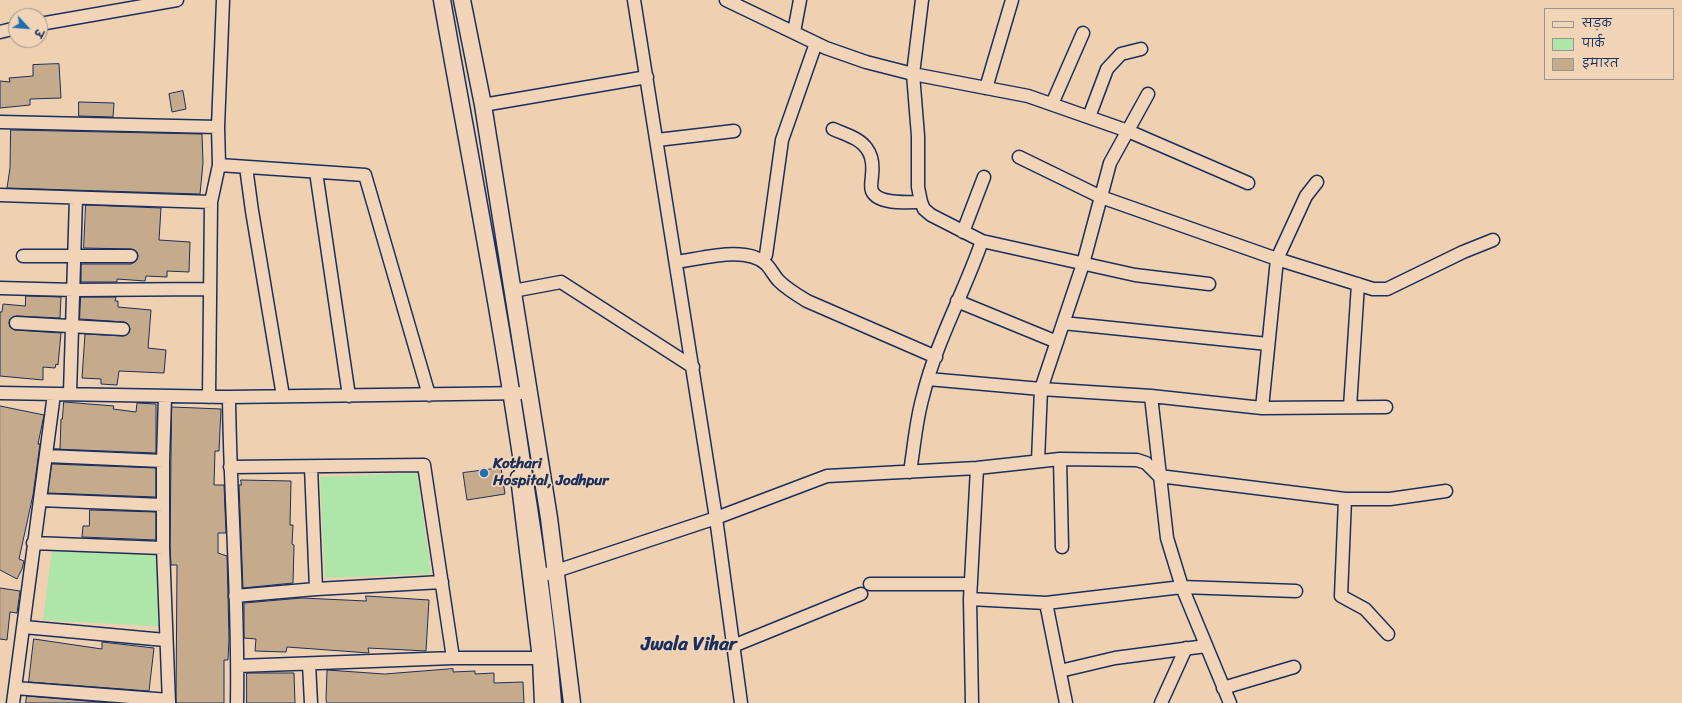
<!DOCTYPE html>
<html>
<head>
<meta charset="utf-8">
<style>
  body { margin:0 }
  #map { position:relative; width:1682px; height:703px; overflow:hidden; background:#efd1b1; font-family:Sriracha,"Playpen Sans Deva",sans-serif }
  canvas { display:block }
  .legend { position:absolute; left:1544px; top:8px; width:130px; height:72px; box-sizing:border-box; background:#f2d5b8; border:1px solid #9c9394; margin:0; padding:5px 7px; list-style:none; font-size:12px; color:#1b2f5e }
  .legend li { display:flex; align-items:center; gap:8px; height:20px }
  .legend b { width:20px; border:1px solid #9c9394 }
  .north { position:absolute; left:8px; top:8px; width:40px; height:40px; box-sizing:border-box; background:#f2d5b8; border:1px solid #9c9394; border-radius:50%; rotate:116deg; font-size:11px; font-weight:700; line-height:16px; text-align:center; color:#1b2f5e }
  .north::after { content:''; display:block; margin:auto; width:14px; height:18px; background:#1f6fb2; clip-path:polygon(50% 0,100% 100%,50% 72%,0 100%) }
</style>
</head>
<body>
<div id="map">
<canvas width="1682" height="703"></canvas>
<ul class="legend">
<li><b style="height:5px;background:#f2d5b8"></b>सड़क</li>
<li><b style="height:11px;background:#aee5a8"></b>पार्क</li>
<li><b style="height:11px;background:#c5ab8c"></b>इमारत</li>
</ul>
<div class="north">उ</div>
</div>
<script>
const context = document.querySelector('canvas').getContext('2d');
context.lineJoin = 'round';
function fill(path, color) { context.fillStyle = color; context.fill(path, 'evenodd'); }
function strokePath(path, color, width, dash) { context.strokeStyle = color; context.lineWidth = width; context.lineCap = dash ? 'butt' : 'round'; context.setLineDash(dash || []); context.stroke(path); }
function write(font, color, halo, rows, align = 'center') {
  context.font = font + ' Sriracha,sans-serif'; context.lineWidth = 3.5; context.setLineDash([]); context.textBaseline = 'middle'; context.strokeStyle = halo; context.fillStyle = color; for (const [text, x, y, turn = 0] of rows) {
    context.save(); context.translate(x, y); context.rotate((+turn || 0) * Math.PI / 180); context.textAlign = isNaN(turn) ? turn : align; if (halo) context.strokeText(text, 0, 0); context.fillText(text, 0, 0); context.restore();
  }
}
fill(new Path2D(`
  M417 473 431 574 325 578 320 477Z
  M52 550H168L167 627 43 620Z`), '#aee5a8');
const building = new Path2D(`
  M59 64 61 98 30 99V105L0 108V81L10 82 9 78 33 76V65Z
  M183 91 186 109 172 112 169 94Z
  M79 102 114 103 113 117 79 116Z
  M11 130 202 134 203 163 200 194 7 188 10 168Z
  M86 205 161 208 159 240 190 242 189 272 167 271V277L146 276 145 281 117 279V282H81V264H131L135 262 138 256 137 252 131 249 84 248Z
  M26 296 61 297 60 318 16 316 10 319 9 322 10 327 15 330 61 333 58 365 56 364 55 368 43 367V380L0 376V312H2L3 304 25 306Z
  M81 297H116L115 301H118V307L151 310 148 348 166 350 164 373 119 371 117 385 101 384V379L82 378 85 334 123 336 129 333 130 329 127 323 124 322 80 319Z
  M64 402 114 406 113 409 136 412 137 403 156 404V453L54 449H60L61 419H62Z
  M0 406 44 415 38 444H40L33 495 19 559 24 561 22 569 17 579 0 570Z
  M172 407 221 409 219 451H215L214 485H224L226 533H218V553L227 556 229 638 228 660H224V703H176L177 565H171L170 546Z
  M52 464 156 468V497L48 493Z
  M501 468 505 494 467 500 463 473Z
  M241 480 291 481 290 525H293L292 544 294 545 293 583 243 588 239 485H241Z
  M90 510 156 512V540L82 537 83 526H89Z
  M0 588 20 591 17 613 10 612 7 640 0 639Z
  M366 596 429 600 426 651 368 648 369 653 287 647 286 652 255 651 256 639 244 638V603L302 598 366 601Z
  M34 639 102 649V642L154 648 149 691 29 682Z
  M453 669V672L475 671V674L494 673V683L523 682 524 703H327L326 700 327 670 384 674Z
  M247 673H294L295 703H247Z
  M27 696 111 703H26Z`);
fill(building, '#c5ab8c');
strokePath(building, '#1b2f5e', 1);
const street = new Path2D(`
  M223 0 218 127 219 165 365 175 429 395
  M634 0 716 518 741 703
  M726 0 826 48 866 62 913 74 1028 96 1128 131 1248 183
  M922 0 913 74 918 136V187L921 202 924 209 931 215 982 241
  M40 24 177 0
  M0 32 16 28
  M794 32 800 0
  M986 88 1012 0
  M1052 104 1083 33
  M483 105 647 77
  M1089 117 1107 69 1121 54 1141 49
  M0 122 218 127
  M833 129C844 134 860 138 867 149 873 157 873 166 872 175 872 180 870 186 872 191 878 205 909 202 921 202
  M657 140 734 131
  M1019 157 1101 197 1277 259 1262 408 1151 396 1167 538 1182 587 1230 703
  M246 167 252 211 283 396
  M316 172 349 396
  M1317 182 1306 196 1277 259 1373 289H1387L1463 252 1493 240
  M0 195 211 202
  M963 232 984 177
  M766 255 782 140 816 43
  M23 256H131
  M676 262C701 259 746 245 766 264 771 269 774 276 779 281 787 289 797 295 807 301L936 357
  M0 288 74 290 209 289
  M513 291 561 282 693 367
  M957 301 1057 342
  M16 323 123 329
  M1063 323 1268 344
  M928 379 1041 389 1151 396
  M0 393 229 397 529 393
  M70 393 76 198
  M165 397 163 461V548L169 703
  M209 397 211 202 219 165
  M229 397C230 499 239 601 237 703
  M1350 407 1358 284
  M1262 408 1386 407
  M46 456 163 461
  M1060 459 1062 547
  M1038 461 1041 389 1083 264 1110 163 1148 94
  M230 467 424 465 453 658
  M311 467 316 589
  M977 468 970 599 1046 603
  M910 472C914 447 916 420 923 396 936 342 964 293 982 241L1135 275 1209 284
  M517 477 539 659 541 703
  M1345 499H1390L1446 491
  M40 500 163 505
  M33 543 163 548
  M547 574 716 518 827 476 977 468 1060 459 1137 460 1146 463 1159 476 1345 499 1341 596 1365 609 1388 634
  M870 584H971
  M235 596 316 589 442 582
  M970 599 972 703
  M24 627 165 640
  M733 646 861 594
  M309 664 311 703
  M238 666 453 658H549
  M1060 671 1115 658 1206 646
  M15 688 169 700
  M1223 688 1294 667
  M13 703 54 394
  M1066 703 1046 603 1182 587 1296 591
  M1161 703 1186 648`);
const secondary = new Path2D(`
  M442 0C470 158 501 317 524 476 536 551 547 627 553 703
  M462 0 483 105 549 518 572 703`);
strokePath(street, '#1b2f5e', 15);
strokePath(secondary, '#1b2f5e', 19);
strokePath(street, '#f2d5b8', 12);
strokePath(secondary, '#f2d5b8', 16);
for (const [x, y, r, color] of [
  [484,473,5,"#1f6fb2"]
]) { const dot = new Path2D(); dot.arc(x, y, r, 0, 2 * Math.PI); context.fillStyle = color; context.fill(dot); strokePath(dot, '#f2d5b8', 1.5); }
write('bold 15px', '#1b2f5e', '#f2d5b8', [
  ["Kothari",493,464],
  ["Hospital, Jodhpur",493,481]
], 'left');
write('bold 19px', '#1b2f5e', '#f2d5b8', [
  ["Jwala Vihar",689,645]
]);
</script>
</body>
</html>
